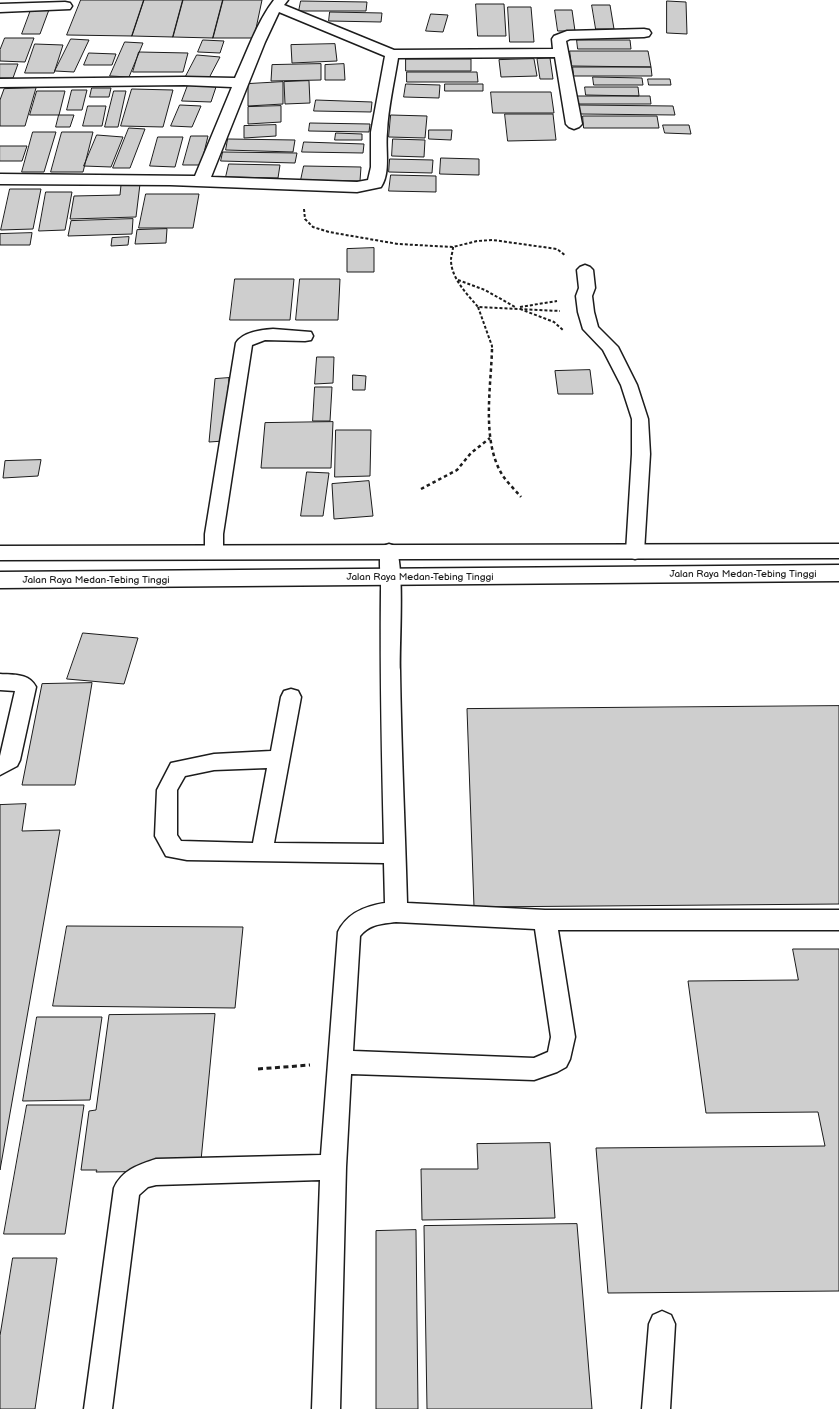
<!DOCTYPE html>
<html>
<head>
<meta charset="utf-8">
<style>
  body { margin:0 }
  canvas { display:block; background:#fff }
</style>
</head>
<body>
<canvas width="839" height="1409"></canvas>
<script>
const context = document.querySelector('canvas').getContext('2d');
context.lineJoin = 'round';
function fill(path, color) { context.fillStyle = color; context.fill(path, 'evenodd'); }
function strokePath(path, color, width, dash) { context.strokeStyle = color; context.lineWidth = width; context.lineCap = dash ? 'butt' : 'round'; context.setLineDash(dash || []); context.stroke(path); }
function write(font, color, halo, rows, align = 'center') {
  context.font = font + ' "Balsamiq Sans",sans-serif'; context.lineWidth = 3.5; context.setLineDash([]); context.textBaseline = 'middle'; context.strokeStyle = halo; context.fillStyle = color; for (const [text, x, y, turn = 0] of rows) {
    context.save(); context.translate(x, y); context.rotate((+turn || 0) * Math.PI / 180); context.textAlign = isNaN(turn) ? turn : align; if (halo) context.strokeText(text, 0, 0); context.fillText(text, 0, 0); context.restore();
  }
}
const building = new Path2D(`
  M81 0H144L132 36 67 35Z
  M144 0H183L173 37 132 36Z
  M183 0H223L213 38 173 37Z
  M223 0H262L254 38H213Z
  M301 1 367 2 366 11H299Z
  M667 1 686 2 687 34 667 33Z
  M476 4H504L506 36H478Z
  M592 5H610L614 29H596Z
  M32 7H50L40 34H22Z
  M508 7H531L534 42H510Z
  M555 10H572L575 31H558Z
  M330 12 382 13 381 22 329 21Z
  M431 14 448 15 443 32 426 31Z
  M5 38H34L25 62 0 61V50Z
  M71 39 89 40 74 72 55 71Z
  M203 40 224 41 220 53 198 52Z
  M577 40H630L631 49H578Z
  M125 42 143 43 129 77 110 76Z
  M35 44 63 45 54 73H25Z
  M335 44 337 61 292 63 291 45Z
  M570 51H648L651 67 572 66Z
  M139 52 188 53 183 72H133Z
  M89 53 116 54 112 65H84Z
  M197 55 220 57 208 80 185 78Z
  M550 58 553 79H540L537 59Z
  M406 59H471V71H406Z
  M534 59 537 76 501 77 499 60Z
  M0 64H18L13 78H0Z
  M321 64V80L271 81 272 65Z
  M344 64 345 80H325V65Z
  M573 67H651L652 76H574Z
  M407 72H477L478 82H407Z
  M593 77 642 78 643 85H594Z
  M648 79H670L671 85H649Z
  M309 81 310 103 285 104 284 82Z
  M283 82V104L248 106V84Z
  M406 84 440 85 439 98 404 97Z
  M445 84H483V91H445Z
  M188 85 216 87 211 102 182 101Z
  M585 87H638L639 96 586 95Z
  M36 88 25 126H0V100L4 89Z
  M92 88H111L109 97H90Z
  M132 89 173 90 163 127 121 126Z
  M72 90H87L82 110H67Z
  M37 91H65L59 115H30Z
  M114 91H126L118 127H105Z
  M491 92H551L554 113H493Z
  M577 96H650L651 104H577Z
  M316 100 372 102 371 112 314 111Z
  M180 105 201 106 192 127 171 126Z
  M579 105 673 106 675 115 580 114Z
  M88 106H106L102 126H83Z
  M281 106V122L248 124V107Z
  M505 114H553L556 140 508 141Z
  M59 115H74L70 127H56Z
  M391 115 427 116 425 138 389 137Z
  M583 116H657L659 128H584Z
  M310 123 370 124 369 132 309 131Z
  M276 125V136L244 138V126Z
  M663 125H689L691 134 665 133Z
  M129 128 145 129 130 168H113Z
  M429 130H452L451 140 429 139Z
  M33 132H56L44 172H22Z
  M62 132H93L83 172H51Z
  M336 133 362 134V140H335Z
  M97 135 123 137 111 167 84 166Z
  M191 136H208L201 165H183Z
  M158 137H183L175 167 150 166Z
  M228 139 295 140 293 152 226 150Z
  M393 139 425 140 424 157 392 156Z
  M304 142 364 144 363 153 302 152Z
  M0 146H27L22 161H0Z
  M223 152 297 153 295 163 221 161Z
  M441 158 479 159V175L440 174Z
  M390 159 433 160 432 173 389 172Z
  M229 164 280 165 278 178 226 177Z
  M304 166 361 167 360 181 301 180Z
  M391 175 436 176V192L389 191Z
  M140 184 136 217 70 219 74 196 120 195 121 185Z
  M10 189H41L33 229 1 230Z
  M46 192H72L65 230 39 231Z
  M146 194H199L193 228H139Z
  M133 219 132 234 68 236 71 221Z
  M167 229 166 243 135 244 137 230Z
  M32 233 30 245H0V234Z
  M129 237 128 245 111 246 112 238Z
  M374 248V272H347V249Z
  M235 279H294L290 320H230Z
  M300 279H340L338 320H296Z
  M317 357H334L333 383 315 384Z
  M590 370 593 394H558L555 371Z
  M353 375 366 376 365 390H353Z
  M229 378 224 441 209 442 215 379Z
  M315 387H332L330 421H313Z
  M333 422 331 468H261L265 423Z
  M336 430H371L370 476 335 477Z
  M41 460 38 476 3 478 5 461Z
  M307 472 329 473 323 516H301Z
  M369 481 373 516 334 519 332 484Z
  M83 633 138 638 124 684 67 679Z
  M92 683 75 785H22L42 684Z
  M839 706V904L474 907 467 709Z
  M26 804 22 831 60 830 0 1170V805Z
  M67 926 243 927 235 1008 53 1006Z
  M793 949H839V1291L608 1293 596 1148 825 1146 818 1112 706 1113 688 981 798 980Z
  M215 1014 200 1171 96 1172 97 1170H81L89 1111 96 1110 109 1015Z
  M37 1017H102L90 1100 23 1101Z
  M27 1105H84L65 1234H4Z
  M550 1143 555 1218 422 1220 421 1169H478L477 1144Z
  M577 1224 592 1409H427L424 1226Z
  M416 1230 418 1409H376V1231Z
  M13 1258H57L35 1409H0V1336Z`);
fill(building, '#cecece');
strokePath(building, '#1c1c1c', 1);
const lane = new Path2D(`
  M585 265 590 267 593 270 595 288 592 296 594 312 598 327 618 347 637 385 648 419 650 454 644 552 641 557 635 559 629 557 626 552 632 454V419L621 385 603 350 583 329 578 312 576 296 579 288 577 270 580 267Z
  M273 329 311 332 313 336 311 340 305 341 265 340 252 345 223 534V552L220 557 214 559 208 557 205 552V534L236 343C243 332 261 330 273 329Z
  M389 544 395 546C405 564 399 645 400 670 401 747 405 825 407 903L545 910H839V930H558L575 1037 570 1059 566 1067 557 1072 534 1080 351 1074 346 1167 340 1409H312L320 1180 156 1185 148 1187 139 1195 112 1409H84L114 1188C122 1170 138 1165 156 1159L321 1155 338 932C347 913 365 906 385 903L384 863 187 860 166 856 155 836 157 790 171 763 214 754 271 751 281 697 284 691 291 689 298 691 301 697 274 843 384 844C382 760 380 676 381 591 382 579 377 556 383 546ZM267 768 253 843 181 841 177 835V790L185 776 214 770ZM396 922 535 929 551 1037 548 1052 534 1058 353 1051 360 936C370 924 381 924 396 922Z
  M0 674C14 675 29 673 36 687L20 760 17 766 0 775V756L15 691 0 690Z
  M662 1311 671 1315 675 1324 670 1409H642L649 1324 653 1315Z`);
const street = new Path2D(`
  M274 0H288L284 5 394 50 553 49 552 39 554 36 567 31 644 29 649 30 651 33 649 36 644 37 570 39 566 41 582 124 579 127 574 129 569 127 566 124 555 57 398 58C394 83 388 108 387 132 385 150 391 172 381 187L357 192 170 185 0 184V174L195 176 232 87 184 85 0 87V79L184 77 235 78C247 52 257 22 274 0ZM279 12 385 56 371 132V167L368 180 357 182 211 177 265 42Z
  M65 2 70 3 72 6 70 9 0 12V4Z`);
const highway = new Path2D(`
  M839 544V558L0 560V546Z
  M839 565V581L0 588V572Z`);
strokePath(lane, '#1c1c1c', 3);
strokePath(street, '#1c1c1c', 3);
strokePath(highway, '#1c1c1c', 3);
strokePath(new Path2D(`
  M304 209 305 219 313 227 329 232 398 244 453 247 477 241 493 240 557 249 566 256
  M453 247C453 251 451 256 451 260 451 278 467 294 478 307L560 311
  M458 280 485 290 515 307
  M478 307 492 346V350
  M520 307 557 301
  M520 309 554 322 563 330`), '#1c1c1c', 2, [3, 2]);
strokePath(new Path2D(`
  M492 349C491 388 481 442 503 476 508 483 515 490 521 497
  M421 489 457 470 471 453 490 438`), '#1c1c1c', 2.5, [3.5, 3]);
strokePath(new Path2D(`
  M258 1069 310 1065`), '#1c1c1c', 3, [5, 3.5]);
fill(lane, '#fff');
fill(street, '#fff');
fill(highway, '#fff');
write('10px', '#1c1c1c', '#fff', [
  ["Jalan Raya Medan-Tebing Tinggi",743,574],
  ["Jalan Raya Medan-Tebing Tinggi",420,577],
  ["Jalan Raya Medan-Tebing Tinggi",96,580]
]);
</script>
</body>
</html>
